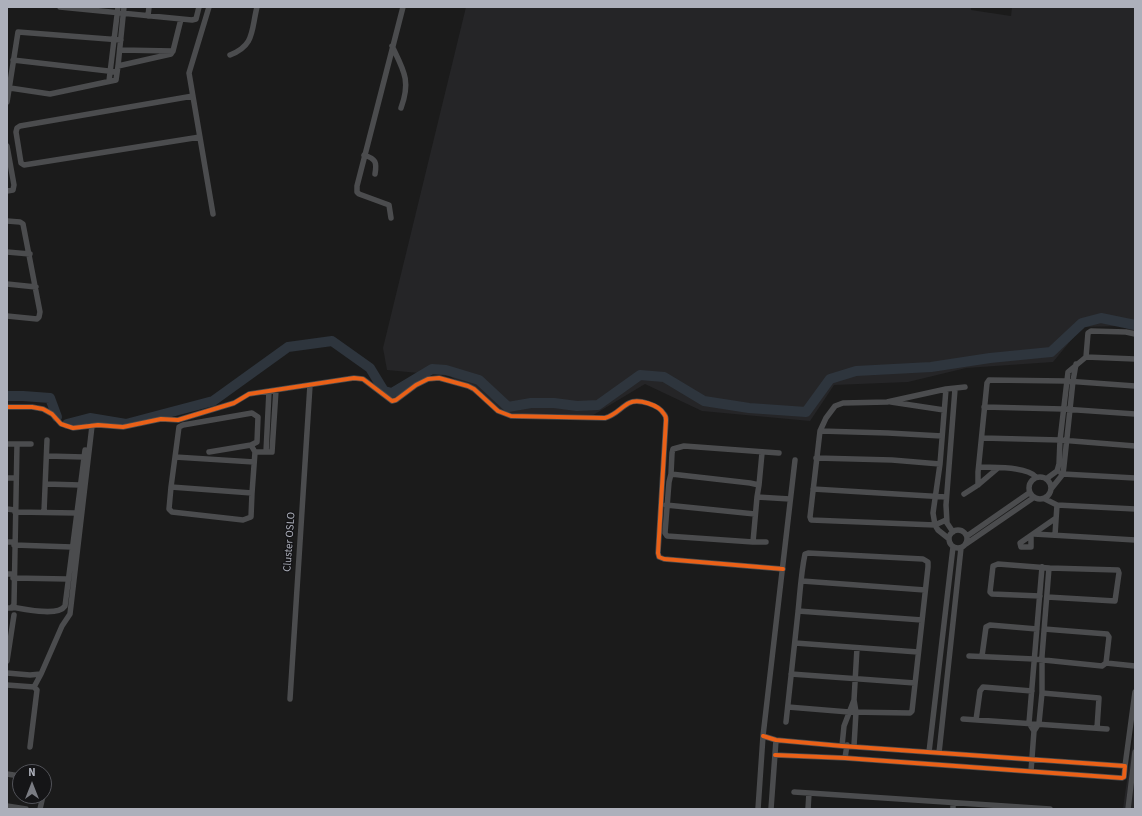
<!DOCTYPE html>
<html>
<head>
<meta charset="utf-8">
<style>
  body { margin:0 }
  #map { position:relative; width:1142px; height:816px; overflow:hidden; background:#1b1b1b; font-family:"Source Sans 3",sans-serif }
  canvas { display:block }
  .frame { position:absolute; inset:0; border:8px solid #adb0bb; pointer-events:none }
  .north { position:absolute; left:12px; top:764px; width:40px; height:40px; box-sizing:border-box; background:#151517; border:1px solid #525359; border-radius:50%; rotate:0deg; font-size:11px; font-weight:700; line-height:16px; text-align:center; color:#adb0bb }
  .north::after { content:''; display:block; margin:auto; width:14px; height:18px; background:#7a7c83; clip-path:polygon(50% 0,100% 100%,50% 72%,0 100%) }
</style>
</head>
<body>
<div id="map">
<canvas width="1142" height="816"></canvas>
<div class="frame"></div>
<div class="north">N</div>
</div>
<script>
const context = document.querySelector('canvas').getContext('2d');
context.lineJoin = 'round';
function fill(path, color) { context.fillStyle = color; context.fill(path, 'evenodd'); }
function strokePath(path, color, width, dash) { context.strokeStyle = color; context.lineWidth = width; context.lineCap = dash ? 'butt' : 'round'; context.setLineDash(dash || []); context.stroke(path); }
function write(font, color, halo, rows, align = 'center') {
  context.font = font + ' "Source Sans 3",sans-serif'; context.lineWidth = 3; context.setLineDash([]); context.textBaseline = 'middle'; context.strokeStyle = halo; context.fillStyle = color; for (const [text, x, y, turn = 0] of rows) {
    context.save(); context.translate(x, y); context.rotate((+turn || 0) * Math.PI / 180); context.textAlign = isNaN(turn) ? turn : align; if (halo) context.strokeText(text, 0, 0); context.fillText(text, 0, 0); context.restore();
  }
}
fill(new Path2D(`
  M466 7H971V10L1011 16 1012 7H1135V333L1122 326 1082 327 1053 362 966 368 908 382 834 385 810 421 702 411 645 384 590 417H507L450 376 387 370 383 348Z
  M1135 727V809H1123L1125 794Z`), '#252527');
strokePath(new Path2D(`
  M7 396H23L50 398 57 417
  M67 424 90 418 126 424 213 401 288 347 332 341 370 368 384 391 392 393 432 369 446 370 479 380 508 407 531 403H554L577 406 598 405 640 375 664 377 704 401 749 408 806 412 830 379 856 371 931 367 990 358 1051 352 1082 323 1101 318 1135 325`), '#2e353d', 10);
strokePath(new Path2D(`
  M60 7 192 20 196 19 199 7
  M209 7 189 73 213 214
  M148 16 149 7
  M392 46C404 71 411 81 401 108
  M120 50 173 51
  M230 55C255 45 251 31 257 7
  M13 60 117 72
  M118 66 171 54 173 51 181 19
  M109 81 118 7
  M10 88 50 94 116 80 118 66 124 7
  M193 96 20 126 17 128 16 132 21 163 24 165 200 137
  M7 102 18 32 121 40
  M7 146 14 185 13 190 7 191
  M364 155C376 159 377 162 375 174
  M391 218 389 205 359 194 357 192V186L403 7
  M7 221 20 222 23 224 40 312 39 317 37 319 7 316
  M7 252 30 254
  M7 284 36 287
  M1086 357 1135 359
  M946 389 940 464 933 513 935 525 938 530 948 538
  M891 402 944 410
  M7 407H32L43 409 52 414 61 424 73 428 98 425 123 427 161 419 178 420 234 403 249 394 354 378 363 379 392 401 396 400 416 385 428 379 439 378 468 386 474 389 498 411 511 416 605 418C616 415 621 407 629 403 638 398 659 405 664 414 665 415 666 418 666 420L658 553 659 557 664 559 783 569
  M984 407 1063 409 1135 414
  M820 431 888 433 942 436
  M982 438 1060 440 1135 446
  M7 444H31
  M251 445 257 442 258 417 252 413 183 425 179 427 171 487 252 493 255 452
  M209 452 251 445 255 452H272L276 390
  M266 452 269 391
  M47 456 84 457
  M175 457 254 462
  M816 458 892 460 940 464
  M979 467C994 468 1026 466 1036 477
  M1061 473 1063 474 1135 478
  M671 474 750 483 759 485 757 497
  M1029 488a11 11 0 1 1 22 0a11 11 0 1 1-22 0Z
  M7 478H16
  M1046 479 1057 471 1059 464 1060 440 1068 372 1086 357 1088 333 1091 331 1126 332 1135 334
  M46 484 80 485
  M759 485 762 453
  M978 485V472L987 383 989 380 1066 381 1135 386
  M171 487 169 509 172 512 243 520 251 517 252 493
  M813 489 946 497
  M1051 489 1063 474 1064 466 1073 381 1076 364
  M964 494 978 485 998 468
  M1045 499 1057 505 1055 535
  M666 505 755 514
  M1057 505 1135 509
  M7 509 15 510
  M15 512 76 513
  M44 512 47 440
  M946 520 935 525 811 520 810 517 820 431 826 418 835 406 843 403 887 402 946 389 965 387
  M949 539a9 9 0 1 1 18 0a9 9 0 1 1-18 0Z
  M953 532 947 523 946 505 955 389
  M1034 534 1135 540
  M967 536 1029 493
  M1031 536V547H1021L1020 543 1056 518
  M7 542H14
  M753 542 667 536 665 533 669 482 671 474 672 453 673 449 684 446 779 453
  M766 542H753L757 497 790 499
  M966 544 1033 498
  M14 545 72 547
  M7 574H13
  M13 578 67 579
  M802 581 925 590
  M1040 596 992 594 990 592 993 566 998 564 1049 568 1118 570 1119 573 1115 601 1047 597
  M12 607C24 609 58 617 65 606L85 450
  M7 608H12L14 604 17 444
  M798 611 922 620
  M1044 629 1107 634 1109 637 1106 663
  M795 643 918 652
  M969 656 1034 659 1102 666 1106 663 1135 666
  M982 656 986 627 990 625 1037 629
  M7 661 14 615
  M7 673 30 675 41 674 62 626 70 614 92 426
  M791 674 915 683
  M7 685 34 687 37 690 30 747
  M34 687 41 674
  M1042 693 1099 698 1097 728
  M290 699 310 385
  M963 719 1107 729
  M976 720 980 691 983 687 1032 691
  M786 722C790 685 794 649 798 612 800 593 801 573 805 554L808 553 923 559 928 562V567L912 711 910 713 849 712 788 707
  M1034 731 1029 723 1042 567
  M763 736 776 740 842 746 1125 766 1124 777 1122 778 845 758 775 755
  M842 746 844 726 854 700
  M854 746 856 712 854 700 857 648
  M929 752 953 547
  M939 753 961 548
  M845 758 847 745
  M1125 766 1135 692
  M1031 771 1034 731 1039 723 1042 693V656L1049 568
  M7 774 20 776
  M44 780H46L44 791
  M794 792 1050 809
  M7 806 26 809
  M40 809 43 796
  M758 809 763 736 795 460
  M771 809 776 740
  M808 809 809 793
  M953 809V803
  M1128 809 1135 752`), '#4b4c4e', 5.5);
strokePath(new Path2D(`
  M7 407H32L43 409 52 414 61 424 73 428 98 425 123 427 161 419 178 420 234 403 249 394 354 378 363 379 392 401 396 400 416 385 428 379 439 378 468 386 474 389 498 411 511 416 605 418C616 415 621 407 629 403 638 398 659 405 664 414 665 415 666 418 666 420L658 553 659 557 664 559 783 569
  M763 736 776 740 842 746 1125 766 1124 777 1122 778 845 758 775 755`), '#ea6118', 4);
write('11px', '#adb0bb', '#151517', [
  ["Cluster OSLO",290,542,-86]
]);
</script>
</body>
</html>
